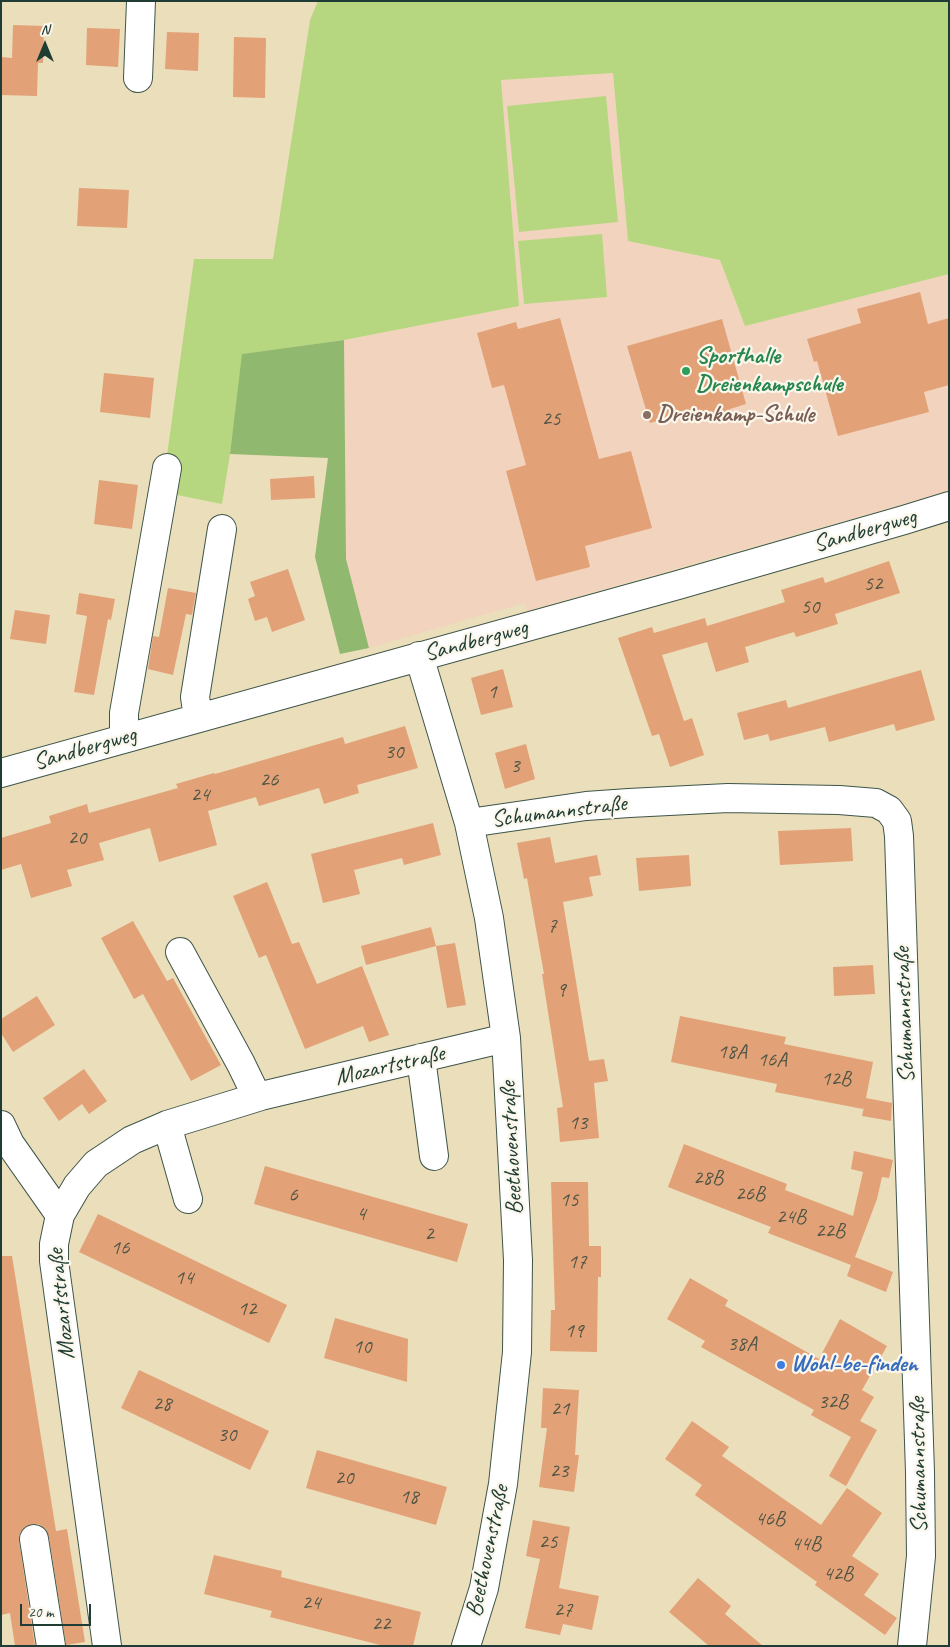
<!DOCTYPE html>
<html>
<head>
<meta charset="utf-8">
<style>
  body { margin:0 }
  #map { position:relative; width:950px; height:1647px; overflow:hidden; background:#ebdebb; font-family:Caveat,sans-serif }
  canvas { display:block }
  .frame { position:absolute; inset:0; border:2px solid #1f3d34; pointer-events:none }
  .north { position:absolute; left:20px; top:20px; width:50px; height:50px; -webkit-text-stroke:4px #fbf7ec; paint-order:stroke; rotate:0deg; font-size:14px; font-weight:700; line-height:20px; text-align:center; color:#1f3d34 }
  .north::after { content:''; display:block; margin:auto; width:18px; height:22px; background:#1f3d34; clip-path:polygon(50% 0,100% 100%,50% 72%,0 100%) }
  .scale { position:absolute; left:20px; top:1604px; width:71px; height:22px; box-sizing:border-box; border:2px solid #1f3d34; border-top:0; padding-left:6px; font-size:15px; line-height:18px; white-space:nowrap; color:#1f3d34; -webkit-text-stroke:4px #fbf7ec; paint-order:stroke }
</style>
</head>
<body>
<div id="map">
<canvas width="950" height="1647"></canvas>
<div class="frame"></div>
<div class="north">N</div>
<div class="scale">20 m</div>
</div>
<script>
const context = document.querySelector('canvas').getContext('2d');
context.lineJoin = 'round';
function fill(path, color) { context.fillStyle = color; context.fill(path, 'evenodd'); }
function strokePath(path, color, width, dash) { context.strokeStyle = color; context.lineWidth = width; context.lineCap = dash ? 'butt' : 'round'; context.setLineDash(dash || []); context.stroke(path); }
function write(font, color, halo, rows, align = 'center') {
  context.font = font + ' Caveat,sans-serif'; context.lineWidth = 4.5; context.setLineDash([]); context.textBaseline = 'middle'; context.strokeStyle = halo; context.fillStyle = color; for (const [text, x, y, turn = 0] of rows) {
    context.save(); context.translate(x, y); context.rotate((+turn || 0) * Math.PI / 180); context.textAlign = isNaN(turn) ? turn : align; if (halo) context.strokeText(text, 0, 0); context.fillText(text, 0, 0); context.restore();
  }
}
fill(new Path2D(`
  M613 73 628 241 720 260 745 325 949 274V491L527 611 524 603 369 648 346 559 344 340 519 306 501 80Z`), '#f2d4be');
fill(new Path2D(`
  M318 1H949V274L745 326 720 260 628 241 613 73 501 80 519 306 344 340 243 354 230 454 222 504 162 492 194 259H273L310 20Z
  M606 96 618 222 519 232 507 106Z
  M602 234 607 297 524 304 518 241Z`), '#b6d77f');
fill(new Path2D(`
  M344 340 346 559 369 648 340 654 315 557 328 458 230 454 242 354Z`), '#90b86e');
fill(new Path2D(`
  M13 25 44 26 43 63H38L37 96 1 95V57L12 58Z
  M87 28 120 29 118 67 86 65Z
  M167 32 199 33 198 71 165 69Z
  M234 37 266 38 265 98 233 97Z
  M79 188 129 190 127 228 77 226Z
  M920 292 928 324 949 318V385L924 392 929 412 838 436 817 361 814 362 807 339 861 323 857 309Z
  M560 318 599 459 631 451 652 528 585 546 590 567 536 581 506 471 526 465 504 385 492 388 477 333 516 322 518 329Z
  M722 319 746 404 730 409 733 418 716 423 713 414 698 418 695 410 650 423 627 346Z
  M104 373 154 378 150 418 100 412Z
  M314 476 315 498 271 500 270 479Z
  M99 480 138 485 132 529 94 524Z
  M889 561 900 593 835 614 838 624 796 637 794 632 745 647 749 662 716 672 707 642 662 655 684 721 692 718 704 755 670 767 659 734 652 736 618 638 652 627 654 633 705 618 707 626 785 602 781 590 823 577 825 583Z
  M288 569 305 620 272 632 267 617 255 621 248 599 255 596 250 582Z
  M168 588 196 593 192 615 186 614 173 675 148 669 153 636 159 637Z
  M79 593 115 599 111 620 108 619 94 695 74 692 87 616 76 614Z
  M15 610 50 615 46 644 10 639Z
  M503 669 513 707 481 715 471 678Z
  M921 670 935 720 896 731 894 724 829 742 825 727 770 741 768 734 744 740 737 713 786 700 788 708Z
  M405 726 418 768 357 785 359 793 324 804 319 788 259 806 256 797 208 811 217 845 159 862 150 828 99 843 104 860 67 870 72 886 31 898 21 864 1 870V838L51 823 49 816 87 804 89 813 178 788 176 784 214 773 215 774 343 737 345 744Z
  M526 744 535 779 505 789 495 753Z
  M433 823 441 855 404 865 402 858 354 870 360 894 323 903 311 854Z
  M851 828 853 861 780 865 778 831Z
  M550 837 555 863 597 855 601 875 589 877 593 896 563 902 589 1061 604 1059 608 1081 594 1083 599 1138 560 1142 557 1108 563 1107 542 974H544L527 878 524 879 517 843Z
  M689 855 691 886 639 891 636 858Z
  M267 882 292 944 299 942 317 984 362 966 389 1035 369 1042 363 1026 305 1049 266 955 259 958 233 896Z
  M133 921 167 981 173 978 221 1065 191 1081 143 994 134 999 101 938Z
  M431 927 436 946 366 965 361 946Z
  M455 943 466 1005 447 1008 436 946Z
  M873 965 875 994 834 996 833 967Z
  M37 996 55 1025 13 1052 1 1033V1019Z
  M680 1016 786 1037 784 1044 873 1062 866 1098 892 1103 891 1121 862 1116 864 1107 863 1109 775 1092 777 1084 671 1062Z
  M84 1069 107 1101 89 1114 82 1104 59 1121 43 1098Z
  M684 1144 787 1184 785 1190 853 1216 863 1172 851 1169 854 1151 893 1160 889 1178 882 1177 877 1199 855 1257 893 1272 886 1292 847 1276 851 1265 768 1233 771 1227 668 1187Z
  M265 1166 468 1224 457 1262 254 1204Z
  M551 1182H588L589 1246H601V1277H598L597 1352 550 1351 551 1310H555Z
  M98 1214 287 1305 269 1343 79 1252Z
  M1 1256H12L56 1531 67 1529 85 1642 66 1645 49 1537 46 1529 39 1524H32L25 1527 20 1533 19 1541 35 1646H15L10 1613 1 1615Z
  M690 1278 728 1300 725 1306 819 1359 840 1319 887 1346 862 1390 874 1397 860 1421 877 1430 846 1486 829 1476 851 1437 811 1415 814 1410 701 1347 705 1341 667 1319Z
  M335 1318 408 1339 407 1382 324 1358Z
  M139 1370 269 1431 250 1470 121 1408Z
  M543 1388 579 1390 575 1455H579L574 1492 539 1487 547 1428H541Z
  M692 1421 729 1447 722 1456 821 1525 847 1488 882 1513 852 1556 879 1574 864 1595 897 1618 885 1635 815 1585 817 1582 695 1495 702 1485 665 1459Z
  M317 1450 447 1487 436 1525 306 1488Z
  M533 1520 570 1527 559 1588 599 1596 592 1630 563 1624 560 1635 525 1628 540 1559 526 1556Z
  M214 1555 282 1571 281 1577 421 1612 413 1646H384L270 1617 272 1611 204 1594Z
  M698 1578 731 1606 725 1614 763 1646H709L669 1612Z`), '#e2a177');
const minor = new Path2D(`
  M138 78 141 1
  M419 656 469 823 489 918 506 1038 518 1260 517 1352 503 1484 484 1588 466 1646
  M198 718 195 697 222 529
  M124 738V713L167 468
  M1 773 678 585 904 520 949 506
  M469 823 586 806 629 803 728 798 839 800 876 803 889 810 897 821 899 836 920 1472 921 1556 912 1646
  M180 952 241 1064 257 1097
  M421 1058 434 1156
  M1 1125 10 1144 60 1215
  M167 1125 188 1199
  M34 1539 51 1646
  M107 1646 54 1261V1244L60 1215 77 1186 96 1164 132 1140 167 1125 261 1096 506 1038`);
strokePath(minor, '#3e5548', 30);
strokePath(minor, '#fff', 28);
for (const [x, y, r, color] of [
  [686,371,5,"#2e9e5b"],
  [647,415,5,"#8d6e63"],
  [781,1365,5,"#3f7fe0"]
]) { const dot = new Path2D(); dot.arc(x, y, r, 0, 2 * Math.PI); context.fillStyle = color; context.fill(dot); strokePath(dot, '#fbf7ec', 2); }
write('21px', '#505645', null, [
  ["25",551,419],
  ["52",873,584],
  ["50",810,607],
  ["1",492,692],
  ["30",394,752],
  ["3",515,766],
  ["26",269,780],
  ["24",200,795],
  ["20",77,838],
  ["7",552,926],
  ["9",561,990],
  ["18A",732,1052],
  ["16A",772,1060],
  ["12B",836,1079],
  ["13",578,1123],
  ["28B",708,1178],
  ["26B",750,1194],
  ["6",293,1195],
  ["15",569,1200],
  ["4",361,1214],
  ["24B",791,1217],
  ["22B",830,1231],
  ["2",429,1234],
  ["16",120,1248],
  ["17",577,1262],
  ["14",184,1278],
  ["12",247,1309],
  ["19",574,1331],
  ["38A",742,1344],
  ["10",362,1347],
  ["32B",833,1402],
  ["28",162,1404],
  ["21",560,1409],
  ["30",227,1435],
  ["23",559,1471],
  ["20",344,1478],
  ["18",409,1497],
  ["46B",770,1519],
  ["25",548,1542],
  ["44B",806,1544],
  ["42B",838,1574],
  ["24",311,1603],
  ["27",563,1610],
  ["22",381,1624]
]);
write('bold 24px', '#27864d', '#fbf7ec', [
  ["Sporthalle",696,357],
  ["Dreienkampschule",696,385]
], 'left');
write('bold 24px', '#785e54', '#fbf7ec', [
  ["Dreienkamp-Schule",657,415]
], 'left');
write('24px', '#1f3d34', '#fbf7ec', [
  ["Sandbergweg",865,531,-16],
  ["Sandbergweg",476,641,-15],
  ["Sandbergweg",85,749,-16],
  ["Schumannstraße",559,812,-7],
  ["Schumannstraße",905,1015,-92],
  ["Mozartstraße",390,1066,-13],
  ["Beethovenstraße",512,1148,-93],
  ["Mozartstraße",62,1304,-96],
  ["Schumannstraße",919,1465,-91],
  ["Beethovenstraße",488,1551,-78]
]);
write('bold 24px', '#366cbe', '#fbf7ec', [
  ["Wohl-be-finden",791,1365]
], 'left');
</script>
</body>
</html>
